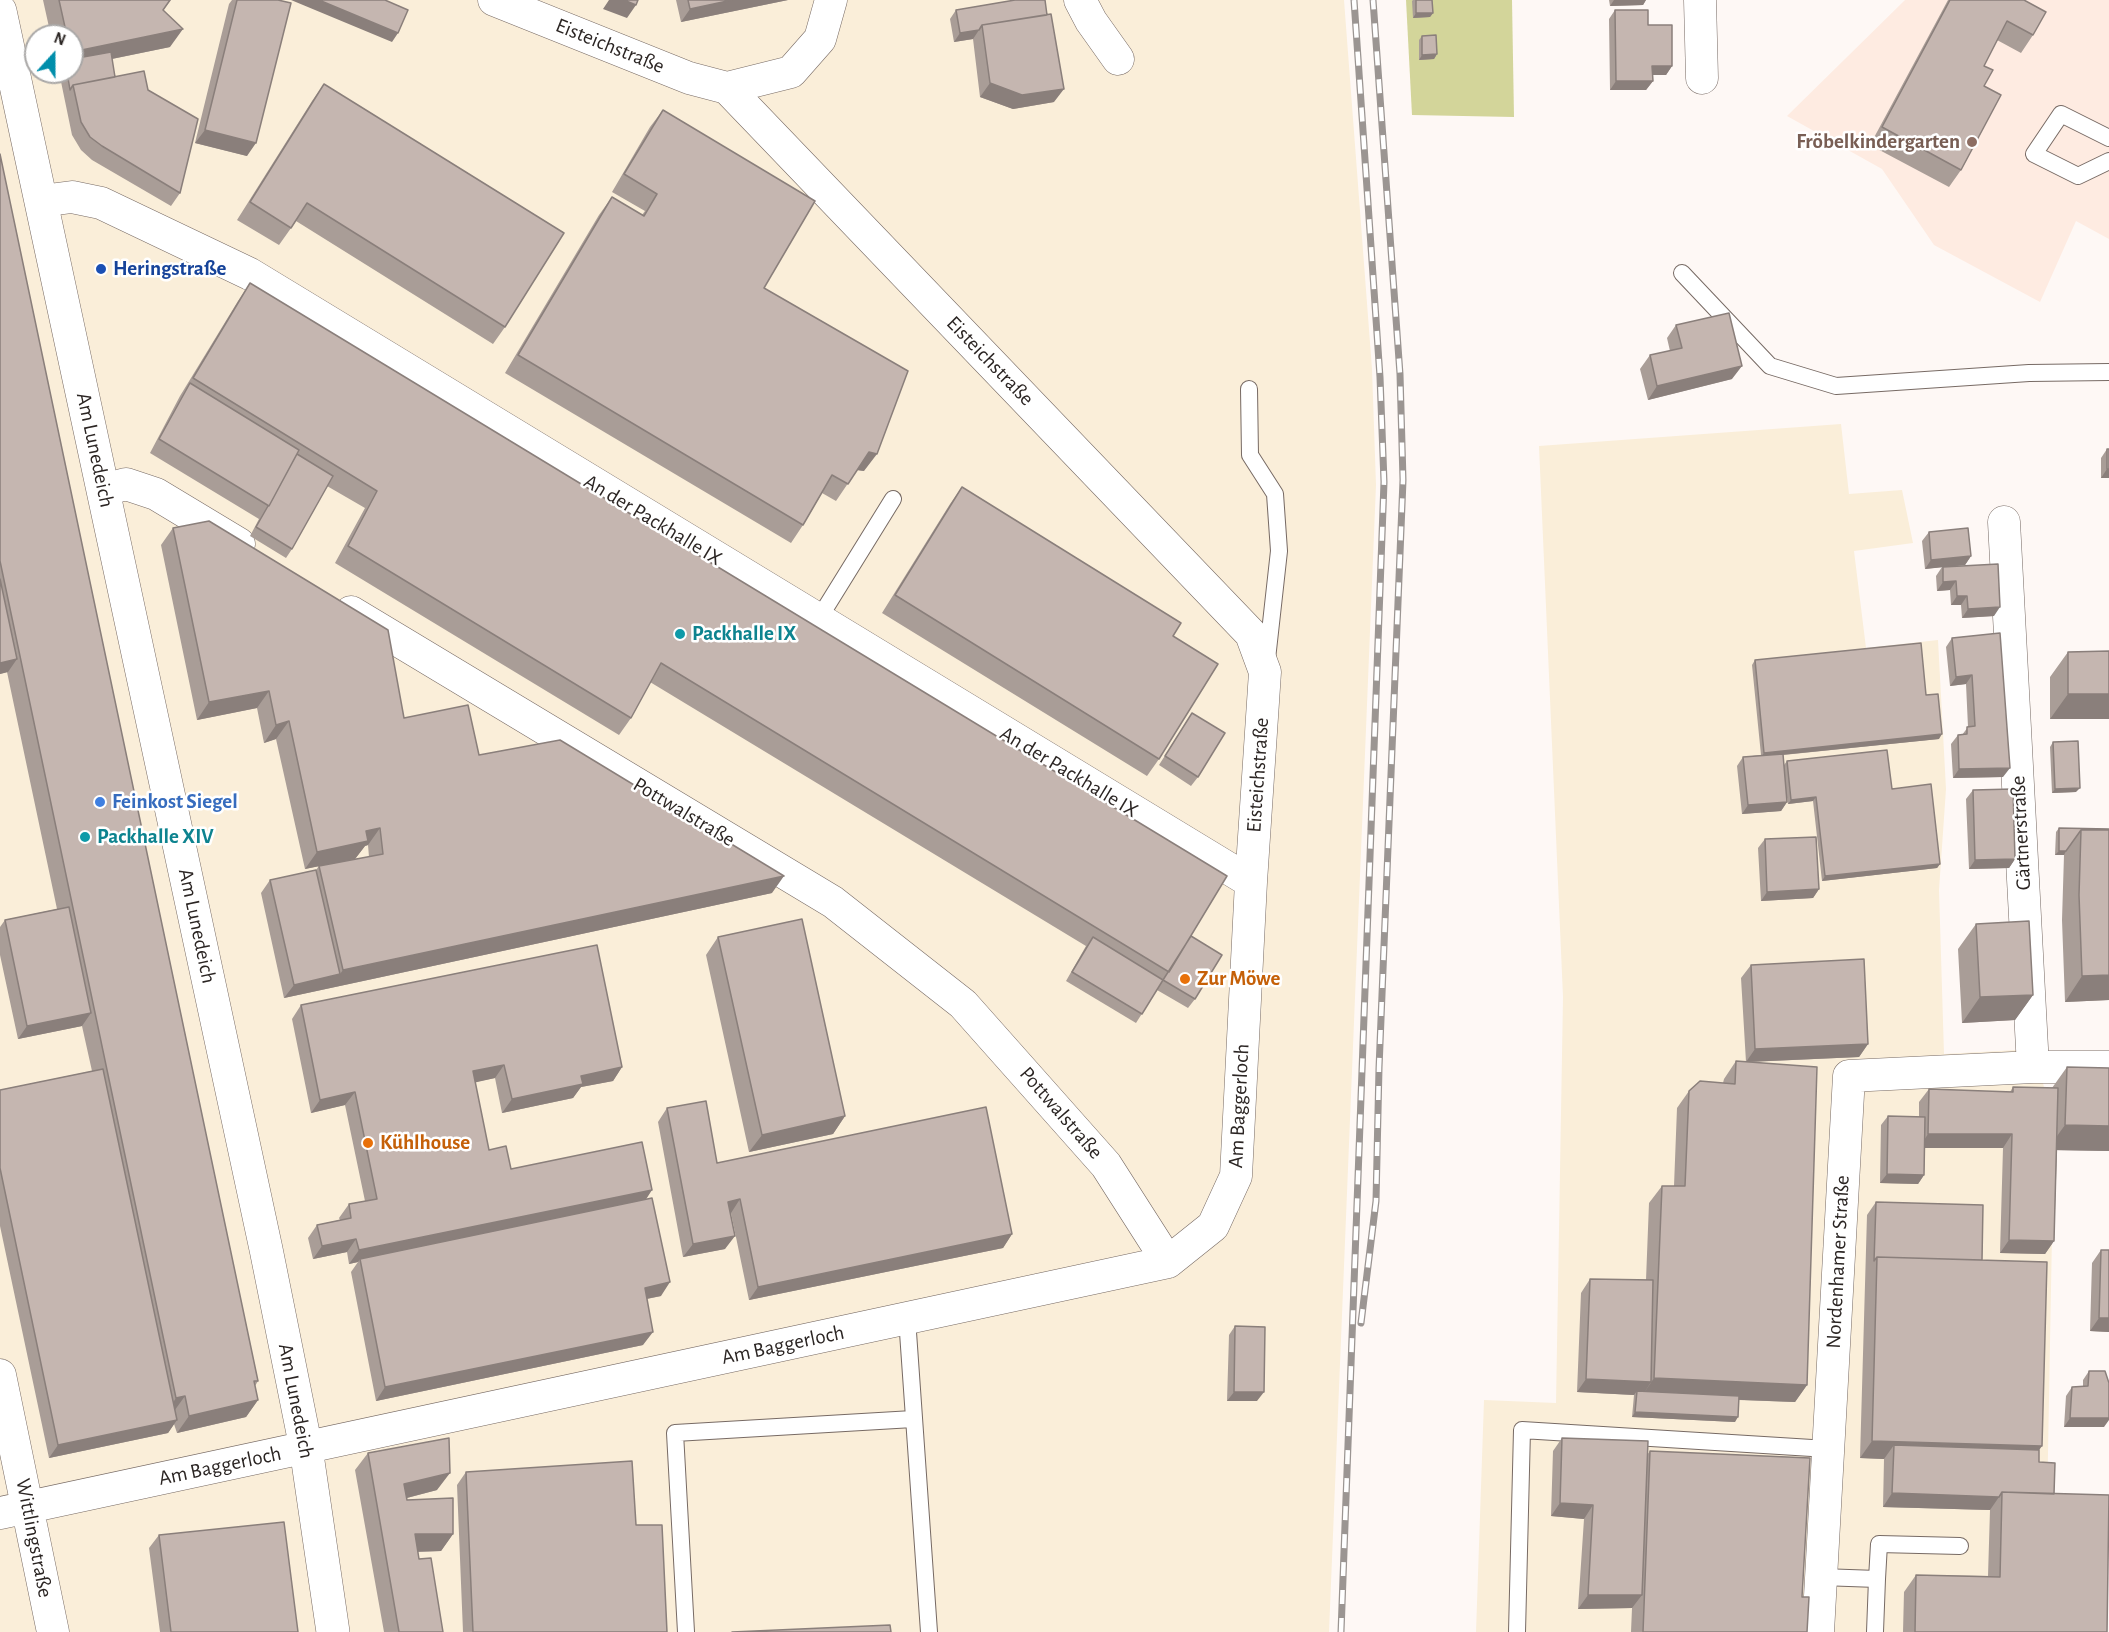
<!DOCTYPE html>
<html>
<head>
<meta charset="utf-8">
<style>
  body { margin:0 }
  #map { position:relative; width:2109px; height:1632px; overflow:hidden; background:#fef8f5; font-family:"Alegreya Sans",sans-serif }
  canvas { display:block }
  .north { position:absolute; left:24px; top:24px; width:60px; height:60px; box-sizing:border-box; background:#fff; border:2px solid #aaa8a7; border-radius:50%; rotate:21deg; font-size:16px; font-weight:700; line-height:24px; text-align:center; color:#2b2523 }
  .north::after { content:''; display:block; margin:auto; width:21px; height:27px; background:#008eab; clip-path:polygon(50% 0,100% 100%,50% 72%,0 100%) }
</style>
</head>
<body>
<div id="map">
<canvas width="2109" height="1632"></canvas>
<div class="north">N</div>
</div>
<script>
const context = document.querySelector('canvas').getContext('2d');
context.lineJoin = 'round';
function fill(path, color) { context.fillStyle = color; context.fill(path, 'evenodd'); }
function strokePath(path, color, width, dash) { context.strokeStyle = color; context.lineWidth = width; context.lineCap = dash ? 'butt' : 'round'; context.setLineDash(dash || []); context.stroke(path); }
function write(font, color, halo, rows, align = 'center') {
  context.font = font + ' "Alegreya Sans",sans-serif'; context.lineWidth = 5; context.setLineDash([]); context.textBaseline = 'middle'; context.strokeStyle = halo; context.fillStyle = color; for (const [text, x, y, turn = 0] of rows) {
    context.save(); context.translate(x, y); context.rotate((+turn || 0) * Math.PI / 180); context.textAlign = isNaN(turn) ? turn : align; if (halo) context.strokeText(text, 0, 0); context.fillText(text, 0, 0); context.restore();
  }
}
fill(new Path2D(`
  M0 0H1344L1372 369 1376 485 1329 1632H0ZM36 36H72V72H36Z
  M1841 424 1849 494 1902 490 1913 543 1854 551 1866 648 1938 640 1946 789 1939 890 1944 1054 2034 1049 2054 1125 2047 1508 2103 1632H1476L1484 1400 1556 1403 1563 997 1539 446Z`), '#faeed9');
fill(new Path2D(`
  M1905 0H2109V239L2076 221 2040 302 1934 245 1882 169 1787 116Z`), '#feebe1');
fill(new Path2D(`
  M1406 0H1512L1514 117 1412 115Z`), '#d3d59a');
const lane = new Path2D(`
  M2109 138 2061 114 2034 154 2078 176 2109 161
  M1682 273 1770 366 1836 386 2029 373 2109 372
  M1249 389 1250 455 1275 494 1279 551 1267 659
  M818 620 893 499
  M907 1318 929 1632
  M1821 1577 1877 1579 1875 1632
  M1877 1579 1879 1544 1960 1546
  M686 1632 675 1433 913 1419
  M1517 1632 1522 1430 1828 1449`);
const street = new Path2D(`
  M1080 0 1091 21 1118 59
  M1700 0 1702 78
  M727 88 791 72 820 39 831 0
  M41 201 72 197 101 203 250 274 1251 882
  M104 490 126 484 156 494 239 544
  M2004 522 2033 1067
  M351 612 833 902 963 1004 1106 1165 1168 1262
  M0 1375 53 1632
  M0 1513 1168 1262 1213 1226 1236 1176 1251 882 1265 672 1251 634 727 88 689 78 494 0
  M1818 1632 1849 1076 2033 1067H2109`);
const secondary = new Path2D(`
  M0 11 266 1249 306 1448 333 1632`);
strokePath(lane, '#776a64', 18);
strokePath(street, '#776a64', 33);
strokePath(secondary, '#776a64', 34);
strokePath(lane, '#fff', 16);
strokePath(street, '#fff', 32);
strokePath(secondary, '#fff', 33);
const rail = new Path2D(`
  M1361 1323 1376 1201 1379 1068 1403 480 1400 374 1373 0
  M1341 1632 1384 482 1380 377 1354 0`);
strokePath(rail, '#9b9592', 7);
strokePath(rail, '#fff', 4.5, [14]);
fill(new Path2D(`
  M43 0H171L163 10 170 47 112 59 115 77 148 90 180 193 171 206 92 160 81 150 72 135 59 72H72V36H51Z
  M232 0H278L247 156 195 143 229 4Z
  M676 0H788L681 22Z
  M1015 0 1054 102 1013 109 980 97 973 39 954 42 950 19 956 10Z
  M1413 0H1432L1433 13 1430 17 1413 18 1412 1Z
  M1609 0H1646L1643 5 1610 6Z
  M1948 0H2024L2033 35 2021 53 1997 40 1984 66V86L1961 170 1949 187 1870 145Z
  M1615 10 1648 25 1672 66 1666 75H1652L1653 81 1646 90H1610L1609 19Z
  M1422 36 1437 54 1434 59 1419 60V40Z
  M324 84 505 327 493 344 296 221 279 245 237 220 312 101Z
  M663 110 764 288 864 471 857 470 836 501 822 493 803 525 791 543 505 373 599 215 612 197 642 215 645 211 612 192 650 127Z
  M0 154 258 1381 255 1386 258 1400 246 1417 177 1433 174 1424 168 1433 49 1458 0 1226V1090L92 1071 82 1026 18 1039 0 955V927L5 920 57 909 7 672 0 674Z
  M250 283 1191 936 1195 999 1188 1008 1157 990 1136 1023 1066 981 1086 946 650 682 631 718 619 735 335 563 365 508 327 486 292 549 286 558 250 536 259 519 150 453 180 396 238 301Z
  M1676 325 1732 379 1648 400 1640 369 1650 355 1670 351 1667 338Z
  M2107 449 2109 478H2101V458Z
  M962 487 1173 636 1159 759 1147 776 882 613 950 504Z
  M173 528 404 718 479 755 772 893 284 998 261 893 270 880 316 870 319 866 305 869 276 739 264 743 257 708 197 720 161 545ZM368 845 369 857 355 859 365 846Z
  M1929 532 1971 556 1965 565 1950 567 1994 616 1962 618 1961 605H1951L1950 590 1937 591 1936 576 1942 567 1925 569 1922 541Z
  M2000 633 2003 777 1953 778 1951 744 1958 735H1962L1968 727 1966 684 1950 686 1946 647 1952 638Z
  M2109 651V719H2050V677L2068 652Z
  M1755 660 1926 695 1939 739 1783 755 1784 765 1787 761 1892 789 1940 864 1937 868 1822 881 1813 801 1788 804 1786 791 1787 802 1781 811 1742 814 1737 766 1743 757 1761 755 1752 665Z
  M1192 713 1198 777 1191 786 1159 765Z
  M2053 742 2076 792 2052 793 2050 747Z
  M1973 790 2015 859 2009 868 1969 869 1966 799Z
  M2059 828 2109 829V1000L2065 1002 2062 920 2064 855H2055L2056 832Z
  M1765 839 1819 889 1813 898 1761 901 1758 848Z
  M1976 924 2033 995 2015 1020 1962 1023 1958 949Z
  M718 937 845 1116 833 1134 749 1152 706 955Z
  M1751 965 1868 1044 1859 1057 1749 1062 1807 1385 1795 1402 1739 1400 1735 1422 1632 1417 1634 1395 1577 1392 1581 1293 1590 1279 1646 1280 1649 1203 1662 1186H1674L1677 1108 1689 1091 1723 1083 1724 1079 1736 1061 1746 1062 1741 978Z
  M301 1005 622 1067 613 1081 581 1087 573 1098 502 1113 495 1078 475 1082 489 1150 511 1169 645 1200 661 1296 647 1299 643 1345 376 1401 351 1272 358 1262 349 1264 347 1252 313 1259 308 1238 317 1225 340 1220 339 1218 349 1204 365 1201 345 1105 311 1113 292 1019Z
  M2067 1067 2109 1151 2057 1150 2054 1241 2045 1254 2000 1253 2003 1148H1925L1924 1175 1918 1184 1880 1183 1881 1125 1888 1116 1919 1117V1102L1929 1089 2010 1092 2013 1087 2052 1088Z
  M667 1108 717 1163 1012 1234 1003 1248 749 1300 731 1213 725 1249 683 1257 658 1122Z
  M1876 1202 1982 1260 2039 1450V1462L2054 1494 2107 1632H1903L1904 1592 1916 1575 1988 1576 1990 1510 1883 1507 1884 1459 1860 1458 1867 1215Z
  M2101 1250 2109 1332 2090 1331 2092 1263Z
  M1235 1326 1257 1401H1227L1229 1335Z
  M2089 1371 2104 1427H2064L2066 1396 2072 1387H2083V1380Z
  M1562 1438 1647 1455 1650 1451 1802 1597 1807 1632H1631L1632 1608 1578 1609 1584 1519 1551 1516 1553 1451Z
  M368 1453 437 1490 407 1498V1500L453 1534 441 1551 418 1552 419 1559 443 1632H384L355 1470Z
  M466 1472 636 1525 667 1632H463L457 1485Z
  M159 1535 298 1632H160L149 1548Z`), '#a99d97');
fill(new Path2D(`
  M291 0H319L398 33 392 42Z
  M609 0H624L636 5 627 18 603 9Z
  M732 0H788L681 22 690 9Z
  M1614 0H1646L1643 5 1610 6Z
  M1416 13H1433L1430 17 1413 18Z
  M183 29 170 47 72 67V52Z
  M979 30 973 39 954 42 960 33Z
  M1437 54 1434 59 1419 60 1422 55Z
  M1652 66H1672L1666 75H1646Z
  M1616 81H1653L1646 90H1610Z
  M990 83 1064 89 1054 102 1013 109 980 97Z
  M205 130 256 143 247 156 195 143Z
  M1742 366 1732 379 1648 400 1657 386Z
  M869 452 877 454 864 471 857 470Z
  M2107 469H2109V478H2101Z
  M1971 556 1965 565 1925 569 1931 560Z
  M1956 581 1950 590 1937 591 1943 582Z
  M1957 596H1967L1961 605H1951Z
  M2000 607 1994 616 1962 618 1968 609Z
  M17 659 8 672 0 674V663Z
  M1972 675 1966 684 1950 686 1956 677Z
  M269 691 257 708 197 720 209 702Z
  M2068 694H2109V719H2050Z
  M289 721 276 739 264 743 276 725Z
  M1942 734 1939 739 1761 757 1764 753Z
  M2010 768 2003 777 1953 778 1959 769Z
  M2080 788 2076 792 2052 793 2055 789Z
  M1816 797 1813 801 1788 804 1791 800Z
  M1787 802 1781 811 1742 814 1748 805Z
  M380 828 368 845 365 846 355 859 305 869 317 852 366 831Z
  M2059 851H2066L2064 855H2055Z
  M2015 859 2009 868 1969 869 1975 860Z
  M1940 864 1937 868 1822 881 1825 876Z
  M784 876 772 893 284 998 294 985 340 974 343 970Z
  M1819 889 1813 898 1761 901 1767 892Z
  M2109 975V1000L2065 1002 2082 976Z
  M2033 995 2015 1020 1962 1023 1980 997Z
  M91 1013 82 1026 18 1039 27 1026Z
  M1868 1044 1859 1057 1746 1062 1755 1049Z
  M504 1065 495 1078 464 1085 473 1071Z
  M622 1067 613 1081 581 1087 573 1098 502 1113 512 1099 581 1076Z
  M355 1092 345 1105 311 1113 320 1100Z
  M845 1116 833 1134 749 1152 762 1135Z
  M2065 1125 2109 1126V1151L2047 1150Z
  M1928 1134H2012L2003 1148H1919Z
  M1887 1174 1924 1175 1918 1184 1880 1183Z
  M652 1190 643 1204 360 1259 358 1262 349 1264 359 1250Z
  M740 1199 731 1213 719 1215 728 1202Z
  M1012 1234 1003 1248 749 1300 758 1287Z
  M735 1236 725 1249 683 1257 693 1244Z
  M356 1239 347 1252 313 1259 322 1246Z
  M2009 1240 2054 1241 2045 1254 2000 1253Z
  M670 1282 661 1296 635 1301 645 1288Z
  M2099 1318H2109V1332L2090 1331Z
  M653 1332 643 1345 376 1401 385 1387Z
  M1654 1378 1807 1385 1795 1402 1642 1396Z
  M1586 1379 1651 1382 1642 1396 1637 1391 1634 1395 1577 1392Z
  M1234 1392H1264L1257 1401H1227Z
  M185 1396 172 1414 164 1416 176 1398Z
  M258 1400 246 1417 177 1433 189 1416Z
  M1635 1412 1738 1417 1735 1422 1632 1417Z
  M2070 1418H2109V1420L2104 1427H2064Z
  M177 1420 168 1433 49 1458 58 1445Z
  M1872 1441 2042 1446 2030 1463 1894 1445 1884 1459 1860 1458Z
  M450 1473 437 1490 391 1502 404 1484Z
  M1892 1493 1999 1497 1990 1510 1883 1507Z
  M1560 1503 1593 1505 1584 1519 1551 1516Z
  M415 1534H453L441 1551 403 1552Z
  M1588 1595H1642L1632 1608 1578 1609Z`), '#8a7f7b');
const building = new Path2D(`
  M59 0H170L163 10 183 29 72 52V36H67Z
  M237 0H278L291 3 256 143 205 130Z
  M319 0H385L408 10 398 33Z
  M624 0H638L636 5Z
  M688 0H732L690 9Z
  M1015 0H1045L1047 15 982 25 979 30 960 33 956 10Z
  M1416 0H1432L1433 13H1416Z
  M1950 0H2024L2046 12 2033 35 2007 21 1984 66 1993 70 1984 86 2001 95 1961 170 1882 127Z
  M1615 10H1648V25H1672V66H1652L1653 81H1616Z
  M1051 14 1064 89 1022 95 990 83 982 25Z
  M1436 35 1437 54 1422 55V36Z
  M111 52 115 77 73 85 70 90 67 72H72V59Z
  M144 71 148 90 198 119 180 193 102 146 90 137 81 122 73 85Z
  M324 84 564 233 505 327 307 203 291 228 250 202Z
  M663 110 815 201 764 288 908 371 877 454 869 452 848 484 832 475 803 525 518 355 612 197 644 216 657 194 624 174Z
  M0 154 258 1381H254L258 1400 189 1416 185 1396 176 1398 0 561Z
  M250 283 1227 876 1169 972 661 663 631 718 348 546 377 491 193 378Z
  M1729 313 1742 366 1657 386 1650 355 1682 348 1676 325Z
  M190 383 299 450 269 506 159 439Z
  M2107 449H2109V469H2107Z
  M297 454 333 476 292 549 256 527 268 506H269Z
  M962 487 1181 623 1173 636 1218 664 1159 759 895 595Z
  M209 521 388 630 404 718 468 705 479 755 560 740 784 876 343 970 319 866 383 854 380 828 366 831 368 841 317 852 289 721 276 725 269 691 209 702 173 528Z
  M1968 528 1971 556 1931 560 1929 532Z
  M1998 564 2000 607 1968 609 1967 596H1957L1956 581 1943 582V567Z
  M0 579 17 659 0 663Z
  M2000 633 2010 768 1959 769 1958 735 1967 734V727L1975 726 1972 675 1956 677 1952 638Z
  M1921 643 1926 695 1938 694 1942 734 1764 753 1755 660Z
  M2109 651V694H2068V652Z
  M1192 713 1225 733 1198 777 1165 756Z
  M2078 741 2080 788 2055 789 2053 742Z
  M1887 750 1892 789 1931 784 1940 864 1825 876 1816 797 1791 800 1787 761Z
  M1783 754 1787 802 1748 805 1743 757Z
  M2013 789 2015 859 1975 860 1973 790Z
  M2059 828 2109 829V830H2081L2066 851H2059Z
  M2081 830H2109V975L2082 976 2079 895Z
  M1816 837 1819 889 1767 892 1765 839Z
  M316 870 340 974 294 985 270 880Z
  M69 907 91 1013 27 1026 5 920Z
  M802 919 845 1116 762 1135 718 937Z
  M2029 921 2033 995 1980 997 1976 924Z
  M1191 936 1222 955 1195 999 1163 980Z
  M1093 937 1163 980 1142 1014 1072 972Z
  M597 945 622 1067 581 1076 583 1084 512 1099 504 1065 473 1071 489 1150 506 1146 511 1169 642 1142 652 1190 359 1250 356 1239 322 1246 317 1225 351 1218 349 1204 377 1199 355 1092 320 1100 301 1005Z
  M1864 959 1868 1044 1755 1049 1751 965Z
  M1736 1061 1817 1067 1807 1385 1654 1378 1662 1186H1685L1689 1091 1700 1081 1735 1084Z
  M2067 1067 2109 1068V1126L2065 1125Z
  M103 1069 177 1420 58 1445 0 1168V1090Z
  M2013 1087 2058 1088 2054 1241 2009 1240 2012 1134H1928L1929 1089 2013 1092Z
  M706 1101 717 1163 986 1107 1012 1234 758 1287 740 1199 728 1202 735 1236 693 1244 667 1108Z
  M1888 1116 1925 1117 1924 1175 1887 1174Z
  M652 1198 670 1282 645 1288 653 1332 385 1387 360 1259Z
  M1876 1202 1983 1205 1982 1260 1877 1257 1874 1261Z
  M2101 1250H2109V1318H2099Z
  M1877 1257 2047 1262 2042 1446 1872 1441Z
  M1590 1279 1653 1280 1651 1382 1586 1379Z
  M1235 1326 1265 1327 1264 1392H1234Z
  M2089 1371H2105L2109 1383V1418H2070L2072 1387 2088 1386Z
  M1637 1391 1739 1396 1738 1417 1635 1412Z
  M449 1438 450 1473 404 1484 407 1500 453 1498V1534H415L419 1559 431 1558 443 1632H399L368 1453Z
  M1562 1438 1648 1441 1642 1595H1588L1593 1505 1560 1503Z
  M1894 1445 2039 1450V1462L2055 1463 2054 1494 2002 1492 1999 1497 1892 1493Z
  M1650 1451 1810 1458 1802 1597H1809L1807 1632H1643Z
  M632 1461 636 1525H662L667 1632H473L466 1472Z
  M2002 1492 2109 1495 2107 1632H1915L1916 1575 2000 1577Z
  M284 1522 298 1632H171L159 1535Z
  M890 1625 891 1632H732Z`);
fill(building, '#c5b6b0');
strokePath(building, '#8a7f7b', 1.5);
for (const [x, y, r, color] of [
  [1972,142,6,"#8d6e63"],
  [101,269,6,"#1a4fb4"],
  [680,634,6,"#0f9aa8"],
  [100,802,6,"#3f7fe0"],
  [85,837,6,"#0f9aa8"],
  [1185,979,6,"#e8710a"],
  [368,1143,6,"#e8710a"]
]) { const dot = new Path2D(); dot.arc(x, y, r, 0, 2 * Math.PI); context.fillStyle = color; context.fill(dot); strokePath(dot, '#fff', 2); }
write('21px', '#2b2523', '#fff', [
  ["Eisteichstraße",610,46,22],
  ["Eisteichstraße",990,361,46],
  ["Am Lunedeich",95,450,78],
  ["An der Packhalle IX",653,520,31],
  ["An der Packhalle IX",1069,772,31],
  ["Eisteichstraße",1258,775,-86],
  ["Pottwalstraße",684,812,31],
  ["Gärtnerstraße",2021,833,-93],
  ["Am Lunedeich",197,926,78],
  ["Am Baggerloch",1239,1106,-87],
  ["Pottwalstraße",1061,1113,49],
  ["Nordenhamer Straße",1838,1262,-87],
  ["Am Baggerloch",783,1345,-12],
  ["Am Lunedeich",296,1401,79],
  ["Am Baggerloch",220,1466,-12],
  ["Wittlingstraße",34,1538,79]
]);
write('bold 21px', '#785e54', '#fff', [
  ["Fröbelkindergarten",1960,142]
], 'right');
write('bold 21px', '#164399', '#fff', [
  ["Heringstraße",113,269]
], 'left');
write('bold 21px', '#0d838f', '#fff', [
  ["Packhalle IX",692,634],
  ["Packhalle XIV",97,837]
], 'left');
write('bold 21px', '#366cbe', '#fff', [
  ["Feinkost Siegel",112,802]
], 'left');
write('bold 21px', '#c56008', '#fff', [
  ["Zur Möwe",1197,979],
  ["Kühlhouse",380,1143]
], 'left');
</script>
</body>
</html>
